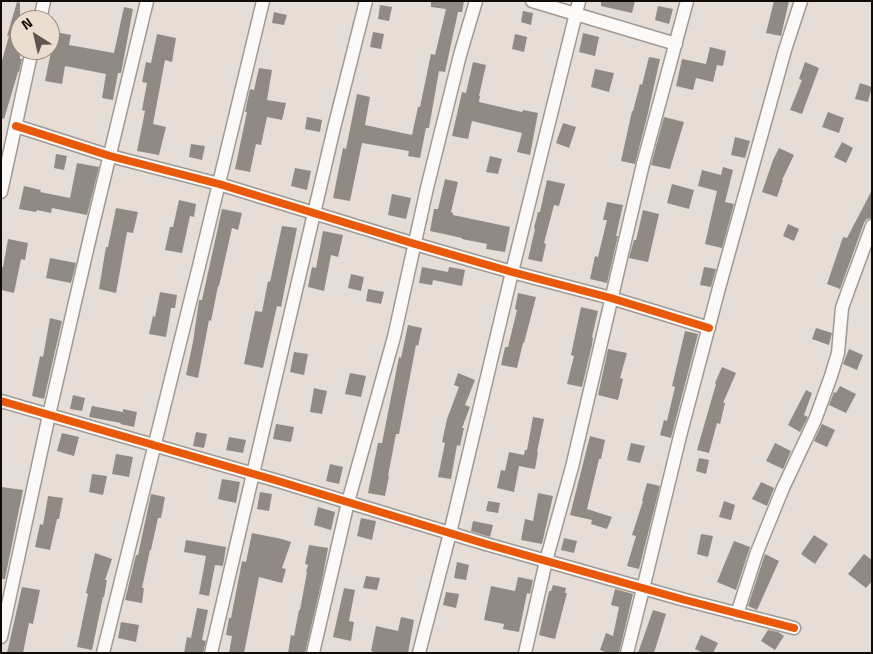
<!DOCTYPE html>
<html>
<head>
<meta charset="utf-8">
<style>
  body { margin:0 }
  #map { position:relative; width:873px; height:654px; overflow:hidden; background:#e5ddd6; font-family:"Titillium Web",sans-serif }
  canvas { display:block }
  .frame { position:absolute; inset:0; border:2px solid #100b07; pointer-events:none }
  .north { position:absolute; left:10px; top:10px; width:50px; height:50px; box-sizing:border-box; background:#ebddd0; border:1px solid #938980; border-radius:50%; rotate:325deg; font-size:14px; font-weight:700; line-height:20px; text-align:center; color:#100b07 }
  .north::after { content:''; display:block; margin:auto; width:18px; height:22px; background:#5b544f; clip-path:polygon(50% 0,100% 100%,50% 72%,0 100%) }
</style>
</head>
<body>
<div id="map">
<canvas width="873" height="654"></canvas>
<div class="frame"></div>
<div class="north">N</div>
</div>
<script>
const context = document.querySelector('canvas').getContext('2d');
context.lineJoin = 'round';
function fill(path, color) { context.fillStyle = color; context.fill(path, 'evenodd'); }
function strokePath(path, color, width, dash) { context.strokeStyle = color; context.lineWidth = width; context.lineCap = dash ? 'butt' : 'round'; context.setLineDash(dash || []); context.stroke(path); }
fill(new Path2D(`
  M431 1H464L462 12H458L445 72 439 71 429 128H426L420 158 408 156 409 151 362 143 350 201 333 198 343 148 346 149 357 94 370 97 365 125 412 135 418 107H420L431 54 435 55 446 9 431 7Z
  M601 1H635L632 13 601 6Z
  M774 1H789L781 36 766 33Z
  M17 2 20 3V59H22L19 72H18L4 119 1 118V64L9 36H7Z
  M380 5 392 7 389 21 378 19Z
  M658 6 673 9 669 24 655 20Z
  M124 7 133 9 122 68 121 73H118L113 100 102 98 106 74 65 66 62 84 45 81 55 32 71 35 69 45 114 53Z
  M523 11 533 13 531 25 521 22Z
  M274 12 287 15 284 25 272 23Z
  M373 32 384 34 381 49 370 47Z
  M583 33 599 37 595 56 579 52Z
  M157 34 176 38 172 62 165 60 153 124 166 127 159 155 137 151 145 111 142 110 147 83 142 82 146 62 151 63Z
  M515 34 527 37 524 52 512 49Z
  M710 47 726 51 723 66 717 65 713 82 696 78 693 90 676 86 682 59 706 64Z
  M649 57 660 59 648 113 635 164 621 161 632 111H633L640 84 642 85Z
  M473 62 486 65 479 96H480L479 102 522 112 523 110 538 113 530 155 517 152 522 133 472 121 468 139 452 136 462 92 466 93Z
  M805 62 819 68 802 114 790 110 802 80 799 79Z
  M259 68 272 70 267 100 286 103 282 120 267 117 261 145 256 144 250 172 235 169 247 112H245L250 89 254 90Z
  M595 69 614 73 609 92 591 87Z
  M860 83 872 87 868 102 855 99Z
  M828 112 844 118 839 133 822 127Z
  M307 117 322 120 320 132 305 129Z
  M664 117 684 122 670 169 651 165Z
  M563 123 576 127 569 148 556 143Z
  M735 137 750 141 745 158 731 155Z
  M842 142 853 148 846 163 834 157Z
  M191 144 205 146 202 160 189 157Z
  M779 148 794 155 782 180H783L777 197 762 192 773 160Z
  M56 154 67 156 64 170 54 168Z
  M490 156 502 159 498 174 486 172Z
  M77 163 99 167 87 215 52 208 51 213 37 210 36 212 19 209 24 186 41 190 40 192 70 198Z
  M723 167 733 170 725 202 734 204 722 248 705 244 717 191 698 186 702 170 721 175Z
  M295 168 311 171 307 190 291 186Z
  M445 179 458 182 451 212 453 213V215L510 227 505 252 486 249 487 244 462 239V238L430 231 434 209H438Z
  M547 180 565 184 559 206 554 205 544 243 546 244 542 262 528 259 535 229 534 228 538 212H540Z
  M672 184 694 190 689 209 667 203Z
  M872 190V218L867 219 864 223 840 289 827 284 843 237 847 238Z
  M392 194 411 198 406 219 388 215Z
  M179 200 196 204 194 217 190 216 182 253 165 250 170 227H173Z
  M607 202 623 205 616 236H618L607 283 590 279 595 256 598 257 607 220H603Z
  M116 208 138 212 133 233 127 232 116 293 99 289 106 247H108Z
  M222 209 242 213 238 230 232 228 219 286H218L211 321 209 320 198 378 186 375 193 342 199 300H202Z
  M643 210 659 214 648 262 629 258 634 240H636Z
  M788 224 799 229 794 241 783 236Z
  M282 226 297 228 281 307 277 306 263 368 244 364 255 311 262 312 268 281 270 282Z
  M323 231 343 235 338 257 331 255 324 291 308 287 312 267 316 268Z
  M8 239 28 243 25 260 21 259 14 293 1 290V267H3Z
  M50 258 76 263 71 283 46 278Z
  M422 267 448 272 449 267 465 270 462 286 433 280 432 285 419 283Z
  M704 267 716 269 711 287 700 285Z
  M351 274 364 277 361 291 348 288Z
  M368 289 384 292 381 304 366 301Z
  M160 292 177 295 175 308H171L166 337 149 334 153 316 155 317Z
  M518 293 536 297 524 343H523L517 368 501 365 505 347H508L517 310 515 309Z
  M581 307 598 311 592 337 593 338 592 345 582 387 567 384 574 356 571 355Z
  M50 318 62 321 44 399 32 396 40 356 43 357Z
  M408 325 422 328 418 346 416 345 399 434H396L388 476H389L385 496 368 493 378 443H382L399 357 401 358Z
  M816 328 832 333 829 345 812 339Z
  M685 331 698 334 671 438 660 435 664 420 667 421 675 387 672 386Z
  M608 349 627 353 620 378 623 379 618 400 598 395Z
  M849 349 863 355 857 370 843 364Z
  M294 352 308 354 304 375 290 372Z
  M722 367 736 373 723 403H725L720 424 717 423 709 453 697 450 716 384 715 383Z
  M350 373 366 376 361 397 345 394Z
  M458 373 475 380 465 405 470 407 462 428H464L460 446 457 445 451 479 438 477 445 443 442 442 447 419 459 387 454 385Z
  M840 386 856 394 846 413 829 405 834 392 836 393Z
  M314 388 327 391 322 414 310 412Z
  M806 390 812 393 804 415 808 417 800 432 788 425Z
  M73 395 85 398 82 411 70 409Z
  M92 406 123 412V409L137 412 134 427 120 424 121 423 89 417Z
  M533 417 544 419 537 452H538L535 469 519 466 514 492 497 488 501 470 505 471 509 452 524 455 525 450H527Z
  M276 424 294 427 291 442 273 439Z
  M822 424 835 430 827 447 814 441Z
  M196 432 207 434 204 448 193 446Z
  M62 433 79 437 74 456 57 451Z
  M590 436 605 440 601 459H599L587 509 612 517 607 529 591 524 592 520 570 515Z
  M229 437 246 440 243 453 226 450Z
  M631 443 645 446 640 463 627 460Z
  M775 443 791 451 783 469 766 461Z
  M116 454 133 457 129 477 112 474Z
  M699 458 709 460 706 474 696 471Z
  M330 464 343 467 339 484 326 481Z
  M92 474 107 476 103 495 89 492Z
  M222 479 240 482 236 503 218 499Z
  M761 482 774 488 767 506 752 499Z
  M647 483 660 486 639 569 627 566 636 536 632 535 643 501H642Z
  M1 487 23 490 5 579H1Z
  M260 492 272 494 269 511 257 509Z
  M538 493 553 496 542 544 521 540 525 519 533 521Z
  M151 494 165 497 161 518H158L151 550H150L142 588H144L142 603 125 600 136 555H138Z
  M48 496 63 498 59 519H57L50 550 35 547 40 524 43 525Z
  M488 501 500 503 498 513 486 511Z
  M724 501 735 505 731 520 719 517Z
  M318 507 335 512 331 530 314 525Z
  M361 518 376 521 372 540 357 536Z
  M473 521 493 525 490 537 471 531Z
  M252 533 282 539 291 542 282 568 286 569 282 583 259 577 244 653H229L232 636 226 635 229 618H231L242 561 246 562Z
  M701 534 713 536 708 557 697 554Z
  M814 535 828 544 815 564 801 554Z
  M564 538 577 541 574 553 561 550Z
  M186 540 226 547 223 566 215 565 209 596 199 594 206 556 184 552Z
  M734 541 750 547 736 590 717 582Z
  M309 545 328 548 322 580 305 653H288L291 635 294 636 299 610H300L307 572H306L308 565 305 564Z
  M95 553 112 559 105 580H107L104 597H103L92 650 77 647 88 594 86 593Z
  M765 554 779 561 757 610 748 606Z
  M864 554 872 560V581L866 588 848 574Z
  M457 562 469 565 466 580 454 578Z
  M366 576 380 578 377 590 363 588Z
  M518 577 533 580 530 594 527 593 519 632 503 629 504 624 484 620 491 586 515 591Z
  M553 585 566 588 565 593H567L555 639 539 635 549 591H551Z
  M22 587 40 590 33 624 29 623 23 653H7Z
  M344 588 355 590 349 621 354 622 351 641 333 637Z
  M615 589 633 594 619 653H608L600 650 606 633 613 636 619 607 611 605Z
  M446 592 459 594 456 608 443 605Z
  M197 608 208 610 202 640 206 641 203 653H184L187 637 191 638Z
  M653 610 666 614 654 653H638Z
  M401 617 414 620 408 653H378L371 651 376 626 398 631Z
  M121 622 139 625 136 642 118 638Z
  M768 630 778 632 784 636 775 650 761 641Z
  M701 635 718 643 713 653H703L695 649Z`), '#908a85');
const minor = new Path2D(`
  M532 1 676 44
  M40 20 44 1
  M16 126 110 156 219 184 415 244 512 272 611 298 709 328
  M1 192 32 50
  M1 401 278 481 486 544 685 600 794 628
  M737 614 757 552 783 488 815 420 831 376 838 353 842 308 848 291 872 226
  M1 637 49 415 90 237 147 1
  M103 653 199 266 263 1
  M211 653 334 128 366 1
  M313 653 348 502 394 337 427 188 460 55 476 1
  M419 653 450 533 512 272 579 1
  M525 653 546 561 572 467 643 164 687 1
  M627 653 643 589 680 436 719 288 785 50 801 1`);
strokePath(minor, '#a09994', 15);
strokePath(minor, '#fbfaf9', 12);
strokePath(new Path2D(`
  M16 126 110 156 219 184 415 244 512 272 611 298 709 328
  M1 401 278 481 486 544 685 600 794 628`), '#e8590c', 8);
</script>
</body>
</html>
